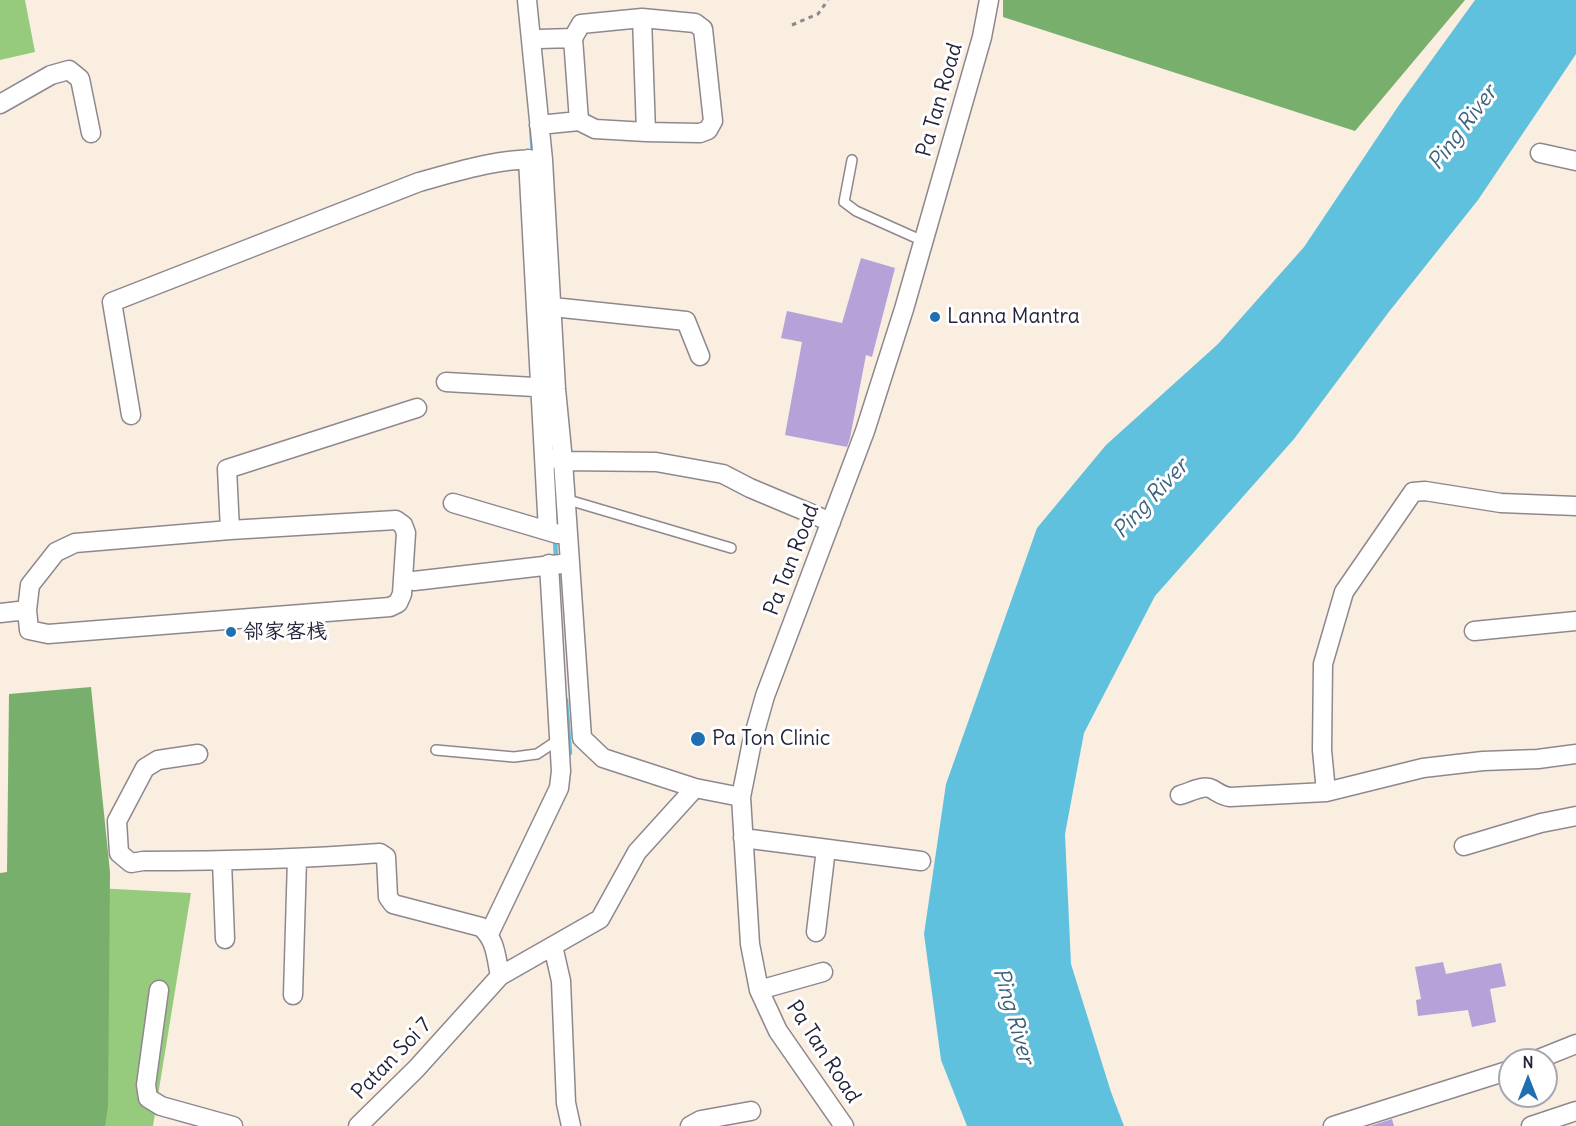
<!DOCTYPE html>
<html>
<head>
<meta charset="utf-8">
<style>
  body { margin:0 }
  #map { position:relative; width:1576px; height:1126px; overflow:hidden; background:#faeee0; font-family:Delius,sans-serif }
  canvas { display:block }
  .north { position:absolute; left:1498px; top:1048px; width:60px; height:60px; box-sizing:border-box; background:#fff; border:2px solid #a7a7b1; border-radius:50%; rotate:0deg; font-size:16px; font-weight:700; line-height:24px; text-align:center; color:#22223b }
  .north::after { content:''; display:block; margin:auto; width:21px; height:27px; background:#1f6fb2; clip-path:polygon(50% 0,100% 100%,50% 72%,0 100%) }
</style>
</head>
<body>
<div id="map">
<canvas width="1576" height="1126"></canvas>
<div class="north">N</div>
</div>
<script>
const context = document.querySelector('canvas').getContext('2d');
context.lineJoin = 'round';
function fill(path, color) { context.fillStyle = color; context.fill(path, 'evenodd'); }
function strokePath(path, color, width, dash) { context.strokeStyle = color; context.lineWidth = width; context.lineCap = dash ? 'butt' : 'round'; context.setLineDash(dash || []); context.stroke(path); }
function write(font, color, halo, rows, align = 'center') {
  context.font = font + ' Delius,"LXGW WenKai TC",sans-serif'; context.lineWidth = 6; context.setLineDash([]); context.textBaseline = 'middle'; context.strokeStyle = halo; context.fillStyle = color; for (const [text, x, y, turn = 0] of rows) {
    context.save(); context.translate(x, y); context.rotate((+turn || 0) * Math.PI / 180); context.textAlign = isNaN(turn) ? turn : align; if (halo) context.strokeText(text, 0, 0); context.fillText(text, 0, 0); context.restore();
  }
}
fill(new Path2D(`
  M0 0H25L35 52 0 60Z
  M0 883 191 893 153 1126H0Z`), '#96cb7d');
fill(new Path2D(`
  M1003 0H1465L1355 131 1003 17Z
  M91 687 110 872 108 1106 105 1126H0V873L7 872 9 694Z`), '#78af6c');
fill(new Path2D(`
  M1475 0H1576V54L1546 99 1478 200 1388 313 1294 439 1155 596 1084 733 1065 834 1071 964 1111 1092 1124 1126H967L941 1060 924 934 946 784 1037 528 1106 445 1218 344 1304 247 1399 105Z`), '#60c1de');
strokePath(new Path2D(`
  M531 125 533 156
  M555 538 556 560
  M566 700 570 753`), '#60c1de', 4.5);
fill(new Path2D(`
  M861 258 895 268 872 357 866 355 850 438 847 447 785 435 802 342 781 338 787 311 842 323Z
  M1443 962 1446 974 1501 963 1506 986 1490 989 1496 1022 1472 1027 1468 1010 1418 1016 1416 1000 1421 999 1415 967Z
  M1392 1119 1394 1126H1370Z`), '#b6a1d9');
const lane = new Path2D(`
  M852 160 844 202 856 211 923 241
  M565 499 731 548
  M436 750 514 757 537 754 558 740`);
const street = new Path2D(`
  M527 0 543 160 556 389 563 461 582 738 603 758 695 788
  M642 18 695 23 703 29 713 121 708 130 700 133 646 132
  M573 38 579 121
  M0 104 51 75 69 70 80 79 91 133
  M539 125 579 121 595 129 646 132 642 18 581 24 573 38 539 39
  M1540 153 1576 161
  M528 159 548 531
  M543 306 686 321 700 356
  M446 382 552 388
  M131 415 112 302 419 182C459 171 502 157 543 160
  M553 458 563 461 656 462 723 474 750 488 831 522
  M453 503 558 534
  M396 520 403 525 406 533 402 594 398 603 390 607 48 634 29 630 27 610 30 585 56 552 75 543 230 530Z
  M230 530 227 469 417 408
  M414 581 561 564
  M0 613 27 610
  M1474 631 1576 621
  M198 754 158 760 145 768 117 821 119 853 131 863 143 861C222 861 301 859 380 853L386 857 388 897 393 904 481 927C496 940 496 957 500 976
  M1326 792 1322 750 1323 664 1344 592 1413 492 1425 491 1501 503 1576 506
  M1180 795C1189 793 1203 784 1212 789 1219 793 1222 796 1230 797L1326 792 1423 768 1483 761 1538 759 1576 754
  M743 838 921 861
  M1464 846 1541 823 1576 816
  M222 861 225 939
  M816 932 826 849
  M489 934 559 788 561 771 549 564
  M553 946 561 981 566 1103 571 1126
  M159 990 146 1085 148 1098 161 1106 233 1126
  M759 990 823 972
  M293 995 297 859
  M1536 1060 1576 1044
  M358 1126 416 1069 500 976 600 919 637 852 695 788 741 797
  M690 1126 701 1120 751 1111
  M844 1126 778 1031 759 990 750 944 741 797 752 742 765 696 865 431 904 309 982 37 989 0
  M1333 1126 1510 1070
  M1531 1126 1576 1111`);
strokePath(lane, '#8e888e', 12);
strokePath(street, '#8e888e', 21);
strokePath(new Path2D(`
  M792 25 818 14 828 0`), '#8e888e', 3, [4.5, 4.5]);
strokePath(lane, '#fff', 9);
strokePath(street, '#fff', 18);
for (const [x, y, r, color] of [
  [935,317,6,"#1f6fb2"],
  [231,632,6,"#1f6fb2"],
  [698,739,8,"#1f6fb2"]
]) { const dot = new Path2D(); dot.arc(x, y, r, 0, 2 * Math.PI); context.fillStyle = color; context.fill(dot); strokePath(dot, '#fff', 2); }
write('21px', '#22223b', '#fff', [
  ["Pa Tan Road",940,100,-74],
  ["Pa Tan Road",792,560,-69],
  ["Pa Tan Road",823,1052,57],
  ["Patan Soi 7",392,1059,-46]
]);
write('21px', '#22223b', '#fff', [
  ["Lanna Mantra",947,317],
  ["邻家客栈",243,632],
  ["Pa Ton Clinic",712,739]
], 'left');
write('italic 22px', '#3b627c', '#fff', [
  ["Ping River",1463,128,-53],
  ["Ping River",1151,499,-47],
  ["Ping River",1013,1016,74]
]);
</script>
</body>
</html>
